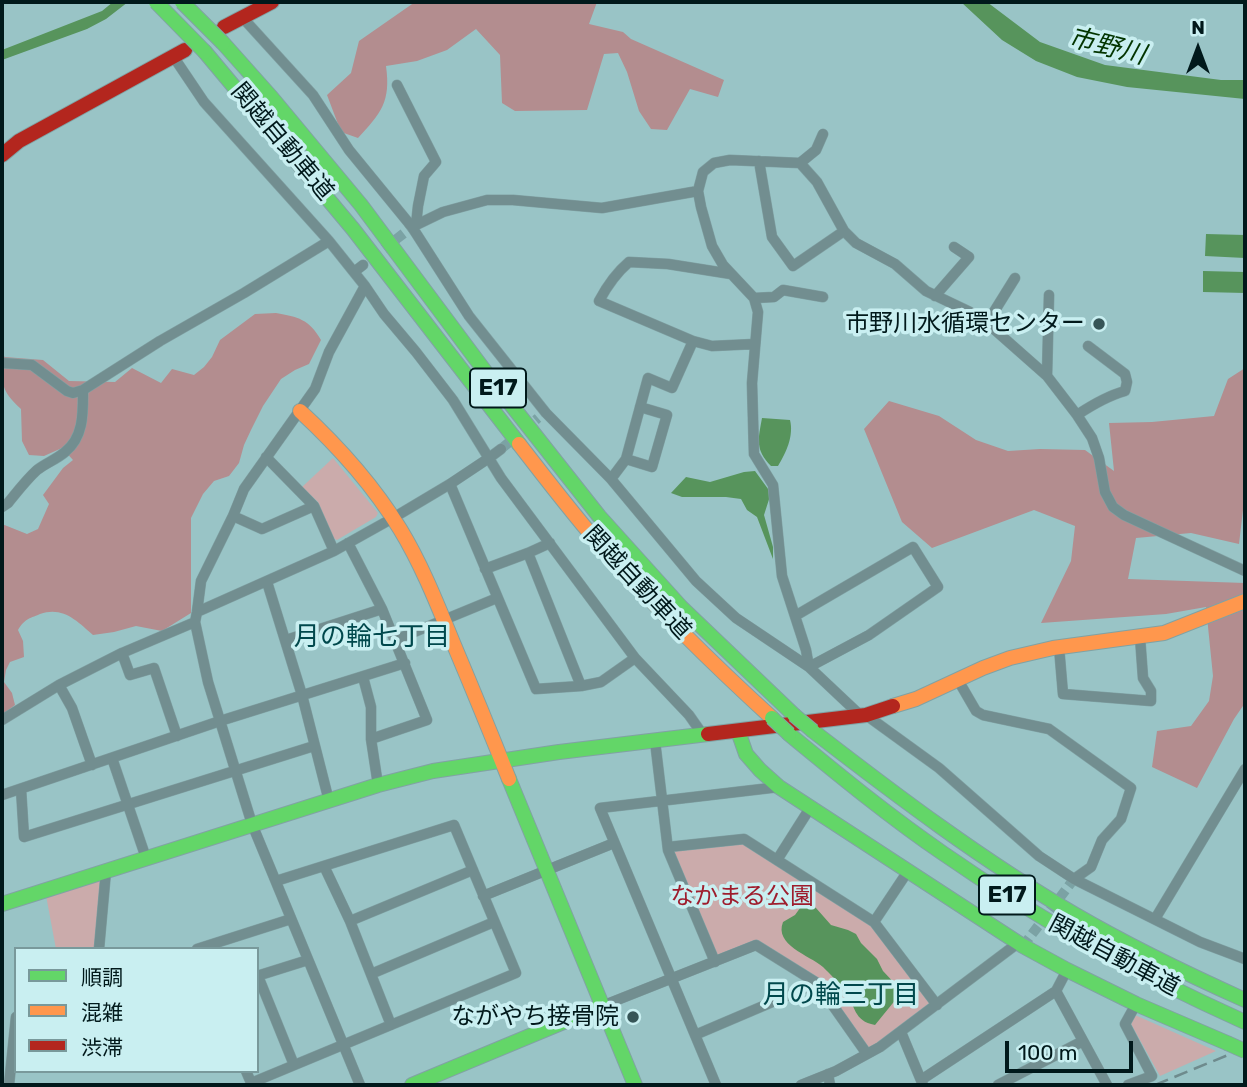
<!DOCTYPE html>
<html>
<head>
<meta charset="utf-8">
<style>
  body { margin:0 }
  #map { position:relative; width:1247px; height:1087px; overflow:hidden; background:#99c4c6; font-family:Rubik,"Noto Sans JP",sans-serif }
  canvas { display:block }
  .frame { position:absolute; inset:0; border:4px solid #01191b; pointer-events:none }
  .legend { position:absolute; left:14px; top:947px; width:245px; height:126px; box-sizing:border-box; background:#c9eff1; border:2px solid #79999b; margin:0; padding:9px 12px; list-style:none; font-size:21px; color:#01191b }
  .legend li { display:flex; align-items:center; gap:14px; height:35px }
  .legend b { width:35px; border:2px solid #79999b }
  .north { position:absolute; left:1163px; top:14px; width:70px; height:70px; -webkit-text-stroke:5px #c9eff1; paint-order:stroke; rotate:0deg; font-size:19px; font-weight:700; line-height:28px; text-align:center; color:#01191b }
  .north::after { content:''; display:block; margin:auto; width:24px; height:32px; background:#01191b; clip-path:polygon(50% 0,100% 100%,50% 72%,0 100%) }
  .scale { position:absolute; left:1005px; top:1041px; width:128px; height:32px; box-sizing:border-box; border:4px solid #01191b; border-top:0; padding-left:9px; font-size:21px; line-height:24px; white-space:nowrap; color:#01191b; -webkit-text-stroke:5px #c9eff1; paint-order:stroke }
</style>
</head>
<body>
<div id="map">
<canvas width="1247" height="1087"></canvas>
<div class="frame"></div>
<ul class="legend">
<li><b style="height:9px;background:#63d668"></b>順調</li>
<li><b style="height:9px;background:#ff974d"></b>混雑</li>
<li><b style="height:9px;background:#b3261e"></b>渋滞</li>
</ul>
<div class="north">N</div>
<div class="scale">100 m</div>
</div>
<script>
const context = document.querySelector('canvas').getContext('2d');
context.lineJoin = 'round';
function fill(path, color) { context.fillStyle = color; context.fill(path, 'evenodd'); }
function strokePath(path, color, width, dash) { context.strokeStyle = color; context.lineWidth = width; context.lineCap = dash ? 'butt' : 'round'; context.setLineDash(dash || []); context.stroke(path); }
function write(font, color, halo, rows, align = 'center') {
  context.font = font + ' Rubik,"Noto Sans JP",sans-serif'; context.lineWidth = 7; context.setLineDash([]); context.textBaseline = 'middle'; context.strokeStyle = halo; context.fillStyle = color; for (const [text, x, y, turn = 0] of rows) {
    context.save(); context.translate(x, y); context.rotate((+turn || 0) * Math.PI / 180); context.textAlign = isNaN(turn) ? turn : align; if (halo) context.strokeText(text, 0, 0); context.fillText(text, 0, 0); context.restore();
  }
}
fill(new Path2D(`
  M333 458 378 513 376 517 337 540 333 538 318 502 302 487Z
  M744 839 874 922 937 1005 867 1054 817 983 756 946 715 962 668 850Z
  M106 871 99 949H56L45 890Z
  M1135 1015 1216 1051 1160 1076 1131 1024Z`), '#cbabab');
fill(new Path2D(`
  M415 2H597L589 24 623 32 631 39 724 80 718 97 690 89 667 130 651 129 639 111 627 72 618 53 604 54 587 110 515 111 502 103 500 55 476 29 447 50 417 61 386 66C391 102 381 113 358 138L341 132 327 95 351 73 359 41Z
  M276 313C298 317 309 319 321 340L309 364 295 370 281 379 263 406 251 430 244 445 239 463 229 476 214 481 203 494 191 518V613L162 631 136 626 114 632 93 635C77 621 63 606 40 614 28 619 25 619 18 630L23 641 24 657 10 662 6 670 4 682 12 693 15 705 2 715V524L27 534 38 529 49 504 43 495 63 468 73 460 62 448 44 456 29 455 22 441 21 409C0 390 2 383 2 355L5 357 43 360 69 381 115 382 132 368 161 383 172 369 194 375 204 367 212 357 220 340 255 314Z
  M1245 368V493L1239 544 1191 533 1136 538 1128 579 1245 583V703L1234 719 1197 788 1152 767 1157 731 1191 726 1209 701 1213 676 1206 607 1166 614 1041 623 1071 561 1075 526 1034 510 932 548 902 522 864 429 889 401 939 416 976 440 1008 451 1040 449 1085 450 1114 471 1109 423 1152 422 1214 416 1228 379Z`), '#b38d8f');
fill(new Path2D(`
  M113 2H128L106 19 87 29 2 60V50L102 11Z
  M961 2H987L1040 42 1105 65 1221 80H1245V99L1127 87 1077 77 1036 61 1002 40Z
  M1206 234 1245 235V258L1205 256Z
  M1203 271 1245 272V293L1203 292Z
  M762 418 790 420C794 436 786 453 778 466H771C755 449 758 440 762 418Z
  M755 471 771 493 764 515 773 547V559L757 517 747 510 741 499 726 497H682L671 493 686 477 710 482 744 472Z
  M803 904 811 905 816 908 831 925 848 930 856 934 861 943 877 959 883 971 898 987 899 994 897 998 875 1025C853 1021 856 1006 845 991 839 983 830 974 823 967 809 955 774 945 783 922L795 915Z`), '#57945c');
strokePath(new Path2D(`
  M372 258 412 227
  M501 449 538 418
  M1023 946 1074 879`), '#7ba2a4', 10, [10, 5]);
const street = new Path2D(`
  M242 17 313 95 349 150 412 227 469 316 546 413 611 479 696 581 736 618 809 667 861 716
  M173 56 204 102 329 241 365 286 384 314 416 352 453 400 501 478 635 658 689 715 703 735
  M397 85 436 162 424 176 418 206 416 225
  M759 161 772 237 793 266 844 231
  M800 163 817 182 844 231 856 243 895 264 926 291 970 312 987 323 1047 376 1077 415 1092 438 1099 458 1105 492 1113 507 1124 515 1245 571
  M412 227 443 212 487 200H513L602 208 698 191
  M354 272 363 265
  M731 274 668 264 629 262C616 273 607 286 599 301L693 341 712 346 755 344
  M935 296 969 257 954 247
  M754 298 774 297 783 290 823 297
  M987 323 1015 278
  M2 363 32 365 67 391 73 393 83 390 160 341 244 293 329 241
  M1047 376 1049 295
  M1077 415C1092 405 1107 396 1125 391L1127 382 1125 374 1088 346
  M266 457 314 506 334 551
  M626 459 652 467 667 415 640 407
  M611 479 626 459 648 378 672 388 693 341
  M450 484 536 689 581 686 601 682 635 658
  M2 507 8 503C17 492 26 480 37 470 46 463 57 459 65 452 84 437 83 413 83 390
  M233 516 262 529 314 506
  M348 543 382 609 427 720 371 739
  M528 553 581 686
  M485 569 528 553 550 543
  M267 582 302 695 329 801
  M197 612 334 551 393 518 450 484 489 458 501 449
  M795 616 913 547 938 587 869 635 809 667
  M195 622 208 682 252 824 360 1085
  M286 640 382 609
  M395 640 497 598
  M1059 647 1063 694 1151 701V691L1143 678 1140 637
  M122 653 130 675 154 668 177 736
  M809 667 806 650 782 576 773 485 754 454 752 383 758 312 754 298 723 265 712 246 701 207 698 191 703 172 714 163 730 160 800 163 816 150 823 134
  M363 677 371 707V739L378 785
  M958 680 976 711 983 715 1049 729 1131 788 1121 819 1102 840 1091 867 1074 879
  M59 685 72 708 92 765
  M866 715 939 768 1039 856 1074 879 1200 942 1245 959
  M2 720 59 685 122 653 195 622 197 612 201 581 233 516 244 489 315 389 329 352 365 286
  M655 741 668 850 715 962
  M112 758 146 858
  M21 789 24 837 314 746
  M2 795 220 721 405 663
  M668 847 744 839 874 922 937 1005
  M777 860 810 808
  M324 866 350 921 391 1025
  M483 896 614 843
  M1155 919 1245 769
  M350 921 473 870
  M874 922 908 871
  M99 949 106 871
  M197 949 291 919
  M1067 970 1056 991 1107 1085
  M371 974 494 922
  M257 976 308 960
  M258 976 294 1065
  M602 1006 756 945 817 983 867 1054
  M901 1032 923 1085
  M695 1035 817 983
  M246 1071 252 1085
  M828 1074 830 1085
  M921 1080 1056 991
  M251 1083 516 973 454 825 276 881
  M9 1085 16 1017
  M716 1085 600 808 779 787
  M801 1085 836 1071 880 1047 1018 943
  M998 1085 1083 1041
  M1128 1085 1152 1076 1125 1024 1136 1004`);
const fast = new Path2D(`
  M223 43 272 98 361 205 490 378 599 516 681 607 794 715
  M205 52 353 229 519 444
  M738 731 746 754 760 770 779 787 1023 946 1067 970 1136 1004 1227 1043
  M813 731C897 796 982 860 1074 914 1129 946 1187 974 1245 1000
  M789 734C840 776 890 817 944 854 1039 920 1140 975 1245 1022
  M509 779 635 1085
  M2 904 378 785 433 771 559 752 708 734
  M412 1085 602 1006`);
const slow = new Path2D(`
  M300 411C338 446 373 485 400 529 422 565 438 606 454 645 473 690 491 734 509 779
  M519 444C547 480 575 517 606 552 658 610 714 665 772 718
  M893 706 916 699 983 668 1010 658 1053 648 1164 633 1245 601`);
const jam = new Path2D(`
  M224 27 272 2
  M2 155 19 141 185 50
  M708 734 866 715 893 706`);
strokePath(street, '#81a2a4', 11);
strokePath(fast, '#81a2a4', 16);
strokePath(slow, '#81a2a4', 16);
strokePath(jam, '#81a2a4', 16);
strokePath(street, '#728e90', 10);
strokePath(fast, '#63d668', 14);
strokePath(slow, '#ff974d', 14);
strokePath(jam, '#b3261e', 14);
strokePath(new Path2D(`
  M1155 1085 1245 1048`), '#6e8b8d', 2.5, [14, 7]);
const fastBridge = new Path2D(`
  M156 2 205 52
  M182 2 223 43
  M794 715 813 731
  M772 718 789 734
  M1227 1043 1245 1051`);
strokePath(fastBridge, '#81a2a4', 16, []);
strokePath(fastBridge, '#63d668', 14);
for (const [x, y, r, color] of [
  [1099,324,7,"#365557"],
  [633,1017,7,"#365557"]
]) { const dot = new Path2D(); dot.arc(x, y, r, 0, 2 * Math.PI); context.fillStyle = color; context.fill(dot); strokePath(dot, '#c9eff1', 2.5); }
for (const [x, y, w] of [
  [498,388,56],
  [1007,895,56]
]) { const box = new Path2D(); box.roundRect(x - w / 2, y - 19.5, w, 39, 5); context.fillStyle = '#c9eff1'; context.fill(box); strokePath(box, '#01191b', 2); }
write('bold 23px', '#01191b', null, [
  ["E17",498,388],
  ["E17",1007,895]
]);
write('24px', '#01191b', '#c9eff1', [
  ["関越自動車道",282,142,50],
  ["関越自動車道",637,583,47],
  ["関越自動車道",1114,956,28]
]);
write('24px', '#01191b', '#c9eff1', [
  ["市野川水循環センター",1085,324],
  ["ながやち接骨院",619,1017]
], 'right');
write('24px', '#9e1d2d', '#c9eff1', [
  ["なかまる公園",742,897]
]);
write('italic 26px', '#033500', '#c9eff1', [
  ["市野川",1107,47,14]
]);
write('26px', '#00484c', '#c9eff1', [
  ["月の輪七丁目",372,637],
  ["月の輪三丁目",841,995]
]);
</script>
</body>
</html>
